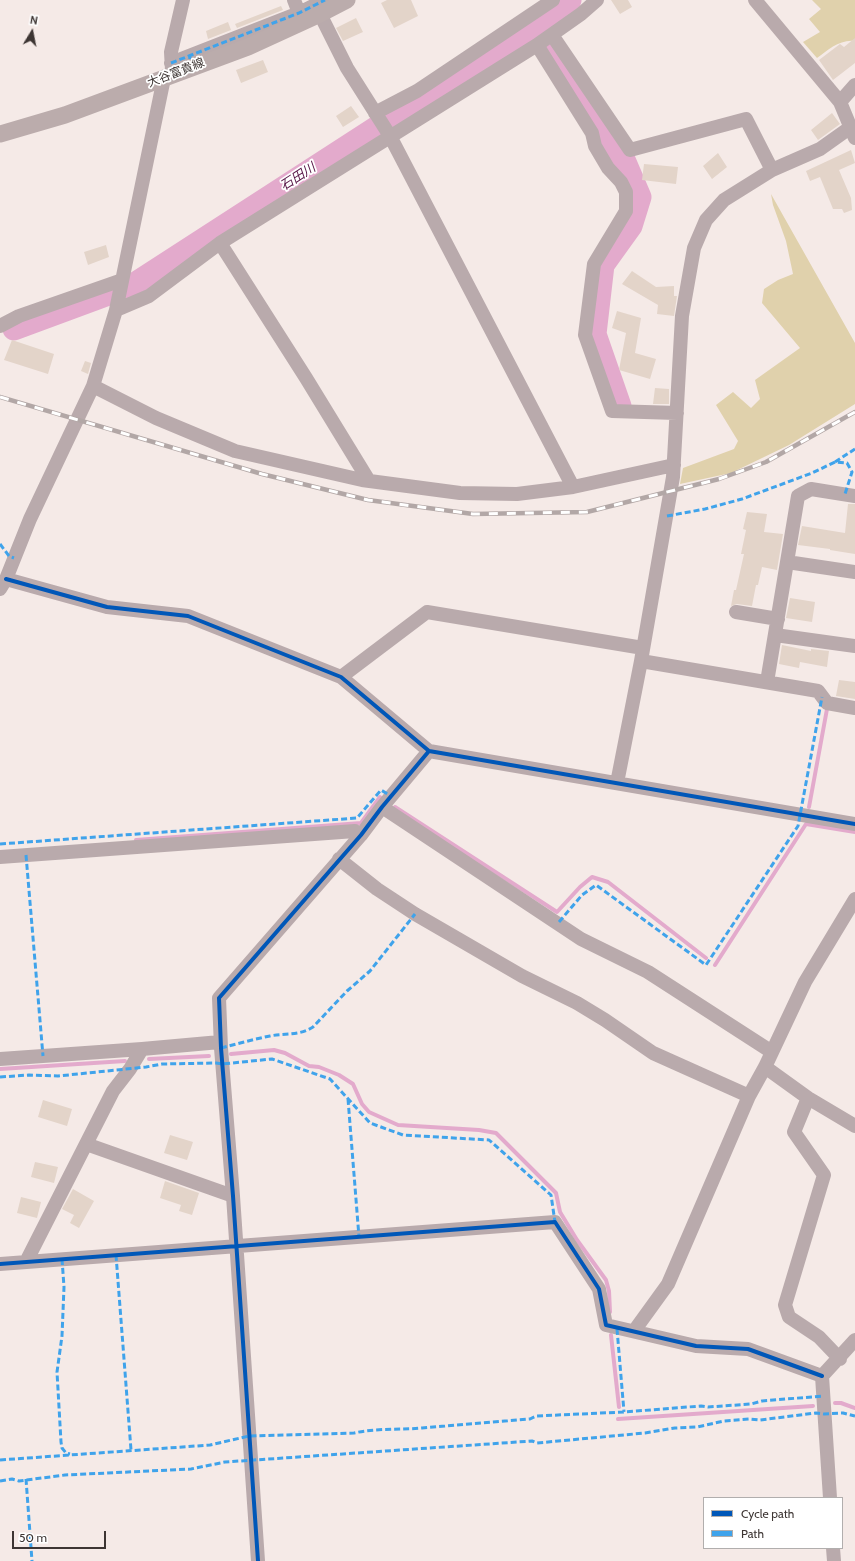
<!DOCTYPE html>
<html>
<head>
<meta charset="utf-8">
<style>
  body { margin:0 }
  #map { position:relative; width:855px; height:1561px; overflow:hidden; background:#f5eae7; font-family:Cabin,sans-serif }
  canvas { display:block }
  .legend { position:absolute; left:703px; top:1497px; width:140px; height:52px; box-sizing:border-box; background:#fff; border:1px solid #b1aead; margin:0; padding:5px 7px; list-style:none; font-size:12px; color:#3d3533 }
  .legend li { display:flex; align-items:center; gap:8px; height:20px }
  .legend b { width:20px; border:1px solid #b1aead }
  .north { position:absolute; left:12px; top:12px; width:40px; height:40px; -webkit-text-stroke:3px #fff; paint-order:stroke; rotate:10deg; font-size:11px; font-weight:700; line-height:16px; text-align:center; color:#3d3533 }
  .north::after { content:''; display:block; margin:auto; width:14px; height:18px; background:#3d3533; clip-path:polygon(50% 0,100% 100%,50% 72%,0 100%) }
  .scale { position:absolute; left:12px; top:1531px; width:94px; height:18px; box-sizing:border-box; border:2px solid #3d3533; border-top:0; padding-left:5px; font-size:12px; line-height:14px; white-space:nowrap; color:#3d3533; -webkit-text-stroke:3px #fff; paint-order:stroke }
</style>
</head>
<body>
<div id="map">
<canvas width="855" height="1561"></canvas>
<ul class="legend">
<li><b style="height:5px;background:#0057b8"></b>Cycle path</li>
<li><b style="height:5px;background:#3fa3eb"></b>Path</li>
</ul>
<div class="north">N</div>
<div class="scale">50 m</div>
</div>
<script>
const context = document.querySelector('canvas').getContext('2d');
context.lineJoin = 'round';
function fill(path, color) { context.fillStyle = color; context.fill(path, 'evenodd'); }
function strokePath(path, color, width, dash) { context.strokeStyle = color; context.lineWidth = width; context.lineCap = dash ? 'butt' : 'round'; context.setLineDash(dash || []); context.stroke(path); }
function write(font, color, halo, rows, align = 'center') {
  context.font = font + ' Cabin,"Noto Sans JP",sans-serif'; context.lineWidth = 3.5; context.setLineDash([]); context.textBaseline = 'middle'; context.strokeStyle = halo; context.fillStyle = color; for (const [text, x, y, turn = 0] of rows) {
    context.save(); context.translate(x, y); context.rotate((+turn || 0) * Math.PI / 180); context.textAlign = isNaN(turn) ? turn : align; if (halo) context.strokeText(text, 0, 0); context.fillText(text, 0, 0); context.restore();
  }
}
fill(new Path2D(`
  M812 0H855V41C840 39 828 50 817 58L803 42 820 32 809 19 821 9Z
  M771 194 855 343V404L789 445 731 473 680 484 683 468 734 449 738 441 716 405 733 392 751 408 760 399 755 380 800 348 762 303 764 289 778 280 793 274 786 241 773 205Z`), '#e0d1ac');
strokePath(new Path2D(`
  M395 807 557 912 580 887 592 877 608 882 706 958
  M809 807 827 709
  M136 840 361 823 380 797
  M715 965 806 824 855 832
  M231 1054 274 1050 285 1053 309 1066 319 1067 339 1075 353 1084 362 1104 369 1112 398 1125 479 1130 496 1133 556 1193 560 1212 577 1240 606 1280 609 1291 610 1312
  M149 1059 209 1056
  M0 1069 125 1061
  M611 1335 619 1407
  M835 1403H841L855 1408
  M618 1419 813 1406`), '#e3aacc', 4);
strokePath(new Path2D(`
  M547 46 625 162 640 197 631 226 603 265 595 334 620 406
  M14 329 133 285 535 25 570 0`), '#e3aacc', 23);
fill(new Path2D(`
  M387 0H411L418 16 394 28 381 3Z
  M611 0H628L632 7 620 14Z
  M281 6 283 10 237 28 235 24Z
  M356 18 363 32 343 41 336 28Z
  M228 22 231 30 208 39 206 31Z
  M855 38V63L833 80 819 60 840 44 844 47Z
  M263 60 268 72 241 83 236 70Z
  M351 106 359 117 343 127 336 116Z
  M832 113 840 124 818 140 811 130Z
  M851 150 855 163 839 170 851 198 852 210 844 213 842 209H833L820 177 810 181 806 171Z
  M718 153 727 167 712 179 703 166Z
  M644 164 678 167 676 184 642 180Z
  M106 245 109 257 88 265 84 252Z
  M632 271 656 287 674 286V296H677L674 316 657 314 658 305 622 284Z
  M617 311 641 318 635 353 656 359 650 379 619 370 626 333 612 328Z
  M12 340 54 354 48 374 4 360Z
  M85 361 91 363 88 374 81 371Z
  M655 388 669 389V404H653Z
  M848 504H855V554L830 550V549L798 545 802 526 845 533Z
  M747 512 767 514 764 532 783 534 777 570 762 567 758 585H756L752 606 737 604 731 606 734 590H736L744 554H741L746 530 743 529Z
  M790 598 815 602 812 622 786 618Z
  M782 645 811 651V649L829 651 827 667 800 662 799 668 779 664Z
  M839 680 855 682V699L836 696Z
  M43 1100 72 1109 67 1126 38 1117Z
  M170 1135 193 1142 187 1160 164 1153Z
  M35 1162 58 1167 54 1183 31 1177Z
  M165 1181 199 1193 192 1215 179 1211 181 1205 160 1198Z
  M73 1189 94 1201 79 1228 70 1223 74 1215 62 1209Z
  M21 1197 41 1202 37 1218 17 1213Z`), '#e3d4c9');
strokePath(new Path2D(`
  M294 0 299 13
  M755 0 840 102 855 138
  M320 14 347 68 390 136 573 487 674 465
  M552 35 630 150 746 119 772 170
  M537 45 592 133 595 146 608 168 621 182 626 192V211L594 264 585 335 612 411 677 413
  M171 63 299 13 325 0
  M172 70 171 52 183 0
  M164 78 116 310 149 296 220 243 537 45 581 14 597 0
  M840 102 855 85
  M375 113 417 91 553 0
  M220 243 306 378 369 481
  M0 326 19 316 122 280
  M93 386 156 418 235 451 362 480 460 493 517 494 573 487
  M787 562 855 572
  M6 579 107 607 188 616 341 677 429 751 855 824
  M0 589 6 579 30 519 93 386 116 310
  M736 612 778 619
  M775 635 855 646
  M641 661 818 691 827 703 855 708
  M341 677 427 612 643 648
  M767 682 798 496 811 489 855 496
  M617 783 641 661 673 477 682 316 694 248 706 220 724 200 772 170 820 149 851 127
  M382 807 581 939 648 972 772 1052
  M0 857 355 831 361 835
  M339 859 377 889 415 914 522 976 577 1003 605 1020 653 1053 749 1096
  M0 1059 142 1049 220 1042
  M765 1067 808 1098 855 1126
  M808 1098 794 1132 824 1175 785 1305 789 1317 819 1337 840 1359
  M86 1144 233 1196
  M26 1262 113 1091 130 1069 142 1049
  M0 1264 555 1222 599 1289 606 1325 696 1346 748 1349 822 1376
  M634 1331 668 1284 749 1096 765 1067 805 982 855 899
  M830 1498 822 1376 855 1340
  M833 1548 834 1561
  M258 1561 233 1196 221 1048 219 998 361 835 382 807 429 751`), '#b9aaac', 14);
strokePath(new Path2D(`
  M0 134 65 115 248 47 320 14 347 0`), '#bbacac', 17);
const rail = new Path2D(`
  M0 397 262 474 368 500 473 514 587 512 719 479 766 462 855 412`);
strokePath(rail, '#b2a7a6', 4.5);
strokePath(rail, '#fff', 3, [9]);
strokePath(new Path2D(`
  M171 63 299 13 325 0
  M189 68 190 56
  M835 462 855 449
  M667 516 705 509 742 499 812 473 835 462 847 463 852 472 845 494
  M0 544 9 556 14 558
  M0 844 357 818 381 790 391 796
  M26 855 43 1056
  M559 922 582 895 596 885 706 965 798 826 822 697
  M221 1048C237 1044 254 1039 270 1036 285 1033 299 1036 313 1027L347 991 370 971 415 914
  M0 1077 29 1075 58 1076 146 1067 162 1064 216 1063 222 1064 272 1059 330 1079 370 1123 403 1135 489 1140 551 1195 555 1222
  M348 1099 359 1237
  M116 1255 131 1450
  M62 1259 64 1287 62 1336 57 1372 61 1442 62 1448 66 1453 70 1454
  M617 1329 624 1412
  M0 1460 210 1445 249 1436 354 1433C376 1428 399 1430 422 1428 458 1425 494 1422 530 1419L536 1416 624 1412 701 1406 708 1407 751 1404 762 1401 823 1396
  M26 1479 32 1561
  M0 1481 12 1479 19 1481 65 1475 191 1469 225 1462 532 1441 537 1443 645 1433 675 1428 697 1427 724 1421 750 1419 760 1420 816 1413 824 1414 843 1413 855 1416`), '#3fa3eb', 3, [6, 3]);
strokePath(new Path2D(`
  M6 579 107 607 188 616 341 677 429 751 855 824
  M0 1264 555 1222 599 1289 606 1325 696 1346 748 1349 822 1376
  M258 1561 233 1196 221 1048 219 998 361 835 382 807 429 751`), '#0057b8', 4);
write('12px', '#3d3533', '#fff', [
  ["大谷富貴線",176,73,-21]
]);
write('italic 13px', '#551244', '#fff', [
  ["石田川",298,177,-33]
]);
</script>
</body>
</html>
